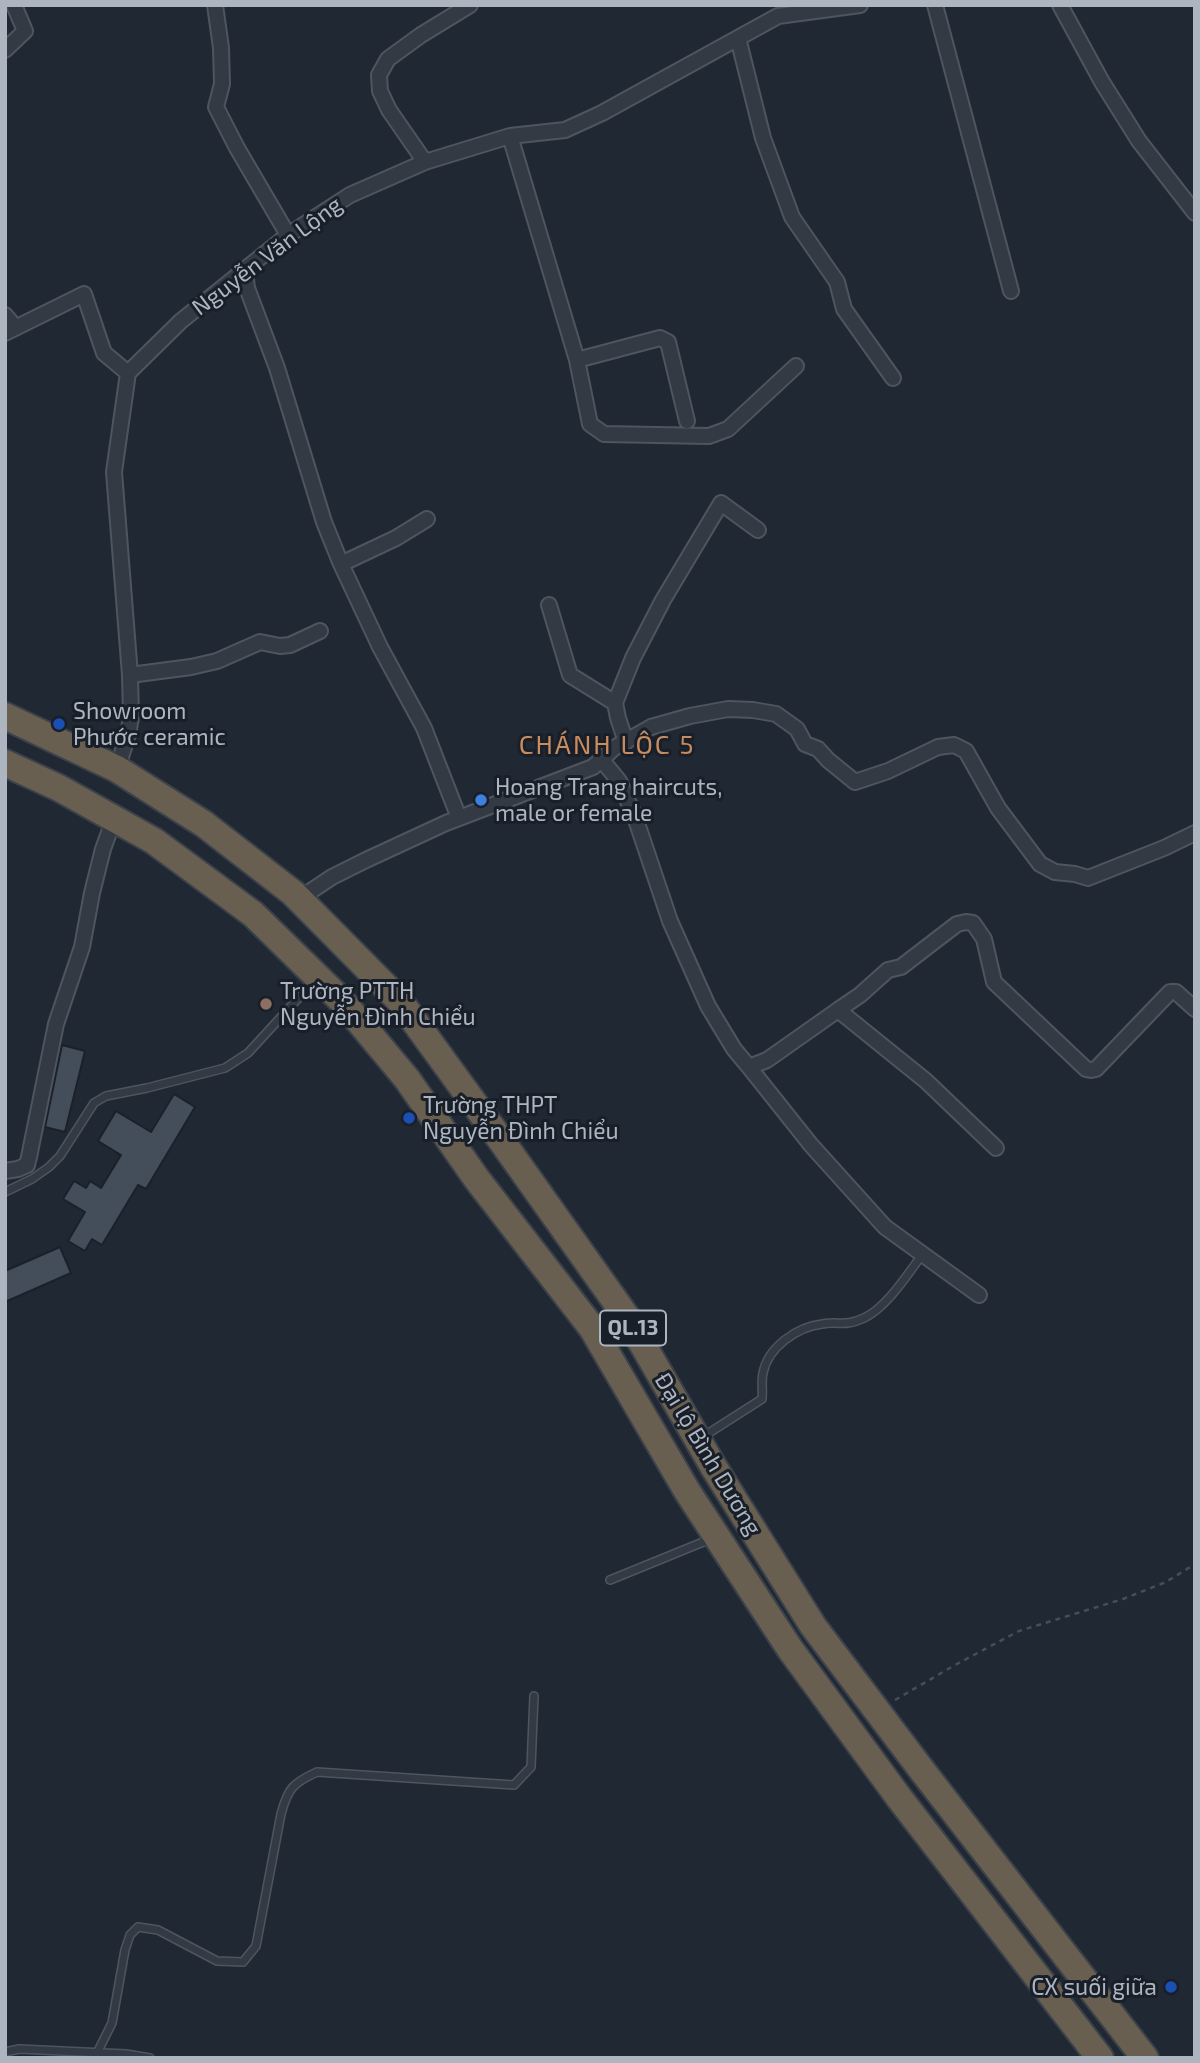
<!DOCTYPE html>
<html>
<head>
<meta charset="utf-8">
<style>
  body { margin:0 }
  #map { position:relative; width:1200px; height:2063px; overflow:hidden; background:#202833; font-family:"Exo 2",sans-serif }
  canvas { display:block }
  .frame { position:absolute; inset:0; border:7px solid #adb5c1; pointer-events:none }
</style>
</head>
<body>
<div id="map">
<canvas width="1200" height="2063"></canvas>
<div class="frame"></div>
</div>
<script>
const context = document.querySelector('canvas').getContext('2d');
context.lineJoin = 'round';
function fill(path, color) { context.fillStyle = color; context.fill(path, 'evenodd'); }
function strokePath(path, color, width, dash) { context.strokeStyle = color; context.lineWidth = width; context.lineCap = dash ? 'butt' : 'round'; context.setLineDash(dash || []); context.stroke(path); }
function write(font, color, halo, rows, align = 'center') {
  context.font = font + ' "Exo 2",sans-serif'; context.lineWidth = 6; context.setLineDash([]); context.textBaseline = 'middle'; context.strokeStyle = halo; context.fillStyle = color; for (const [text, x, y, turn = 0] of rows) {
    context.save(); context.translate(x, y); context.rotate((+turn || 0) * Math.PI / 180); context.textAlign = isNaN(turn) ? turn : align; if (halo) context.strokeText(text, 0, 0); context.fillText(text, 0, 0); context.restore();
  }
}
const building = new Path2D(`
  M62 1045 85 1051 65 1132 45 1127Z
  M174 1094 195 1107 146 1189 138 1185 102 1245 92 1239 85 1251 68 1241 85 1212 63 1199 74 1181 86 1188 90 1181 101 1188 121 1155 98 1141 116 1111 151 1132Z
  M60 1247 71 1273 5 1302V1271Z`);
fill(building, '#444e5b');
strokePath(building, '#1b212a', 2);
const lane = new Path2D(`
  M5 1192 32 1179 49 1167 60 1156 94 1103 106 1096 147 1088 225 1068 248 1053 315 980
  M701 1438 762 1399C763 1390 761 1381 763 1373 768 1347 797 1327 822 1324 839 1321 845 1327 864 1318 887 1307 907 1275 922 1255
  M610 1580 713 1538
  M5 2052 19 2049 126 2054 150 2058
  M97 2053 112 2023 125 1950 130 1935 138 1927 158 1930 217 1961 243 1962 256 1946 281 1814C288 1788 293 1783 317 1772L514 1785 531 1767 534 1696`);
const street = new Path2D(`
  M215 5 221 48 222 84 216 107 237 148 288 235
  M935 5 1011 291
  M1060 5 1102 82 1139 141 1195 213
  M738 38 763 138 792 217 837 282 844 309 893 378
  M5 50 25 31 14 5
  M510 136 577 360 590 424 604 434 709 436 728 429 796 366
  M425 162 389 110 380 91 379 75 388 59 421 35 470 5
  M245 270 247 288 277 368 324 522 341 564 380 647 424 728 459 818
  M5 315 15 327
  M5 333 84 294 104 353 128 373
  M577 360 660 338 668 342 687 421
  M341 564 396 538 427 519
  M549 605 570 675 615 703
  M130 675 191 667 217 661 260 642 280 646 290 645 320 631
  M626 742 618 718 615 703 633 658 663 600 721 503 758 530
  M601 759 619 781 635 817 670 921 708 1006 734 1049 749 1067 767 1060 838 1010 926 1081 996 1148
  M117 769 128 735 131 717 130 675 114 472 128 373 181 321 288 235 350 195 425 162 510 136 565 130 602 113 778 16 860 5
  M299 899 332 877 366 860 446 823 593 767 614 748 651 727 690 716 728 709 753 710 776 714 797 729 805 744 818 749 828 760 855 782 888 771 938 747 954 745 966 751 998 808 1040 864 1055 872 1075 874 1088 878 1164 848 1195 833
  M838 1010 860 995 888 970 901 967 957 924 966 922 973 923 984 939 994 982 1086 1069 1091 1070 1096 1069 1170 992H1176L1195 1009
  M749 1067 811 1145 885 1227 979 1295
  M5 1171 18 1169 27 1165 29 1157 56 1024 82 947 92 893 103 849 114 819`);
const highway = new Path2D(`
  M5 716 117 769 204 824 293 893 399 1000 503 1143 628 1319 713 1466 813 1626 924 1773 1145 2058
  M5 763 59 788 154 841 253 914 342 1001 407 1079 476 1178 592 1328 687 1491 790 1649 900 1799 1100 2058`);
strokePath(lane, '#4e555f', 10);
strokePath(street, '#4e555f', 18);
strokePath(highway, '#3b424b', 30);
strokePath(new Path2D(`
  M895 1700 955 1665 1019 1631 1123 1599 1166 1582 1195 1564`), '#415254', 2.5, [5, 5]);
strokePath(lane, '#333a44', 7);
strokePath(street, '#333a44', 14);
strokePath(highway, '#695f51', 26);
for (const [x, y, r, color] of [
  [59,724,7,"#1a4fb4"],
  [481,800,7,"#3f7fe0"],
  [266,1004,7,"#8d6e63"],
  [409,1118,7,"#1a4fb4"],
  [1171,1987,7,"#1a4fb4"]
]) { const dot = new Path2D(); dot.arc(x, y, r, 0, 2 * Math.PI); context.fillStyle = color; context.fill(dot); strokePath(dot, '#191f28', 2.5); }
for (const [x, y, w] of [
  [633,1328,66]
]) { const box = new Path2D(); box.roundRect(x - w / 2, y - 17.5, w, 35, 5); context.fillStyle = '#191f28'; context.fill(box); strokePath(box, '#adb5c1', 2); }
write('bold 21px', '#adb5c1', null, [
  ["QL.13",633,1328]
]);
write('23px', '#adb5c1', '#191f28', [
  ["Nguyễn Văn Lộng",267,256,-37],
  ["Đại lộ Bình Dương",708,1454,59]
]);
write('23px', '#adb5c1', '#191f28', [
  ["Showroom",73,711],
  ["Phước ceramic",73,737],
  ["Hoang Trang haircuts,",495,787],
  ["male or female",495,813],
  ["Trường PTTH",280,991],
  ["Nguyễn Đình Chiểu",280,1017],
  ["Trường THPT",423,1105],
  ["Nguyễn Đình Chiểu",423,1131],
  ["CX suối giữa",1157,1987,"right"]
], 'left');
context.letterSpacing = '2px';
write('26px', '#c88c61', '#191f28', [
  ["CHÁNH LỘC 5",607,745]
]);
context.letterSpacing = '0px';
</script>
</body>
</html>
